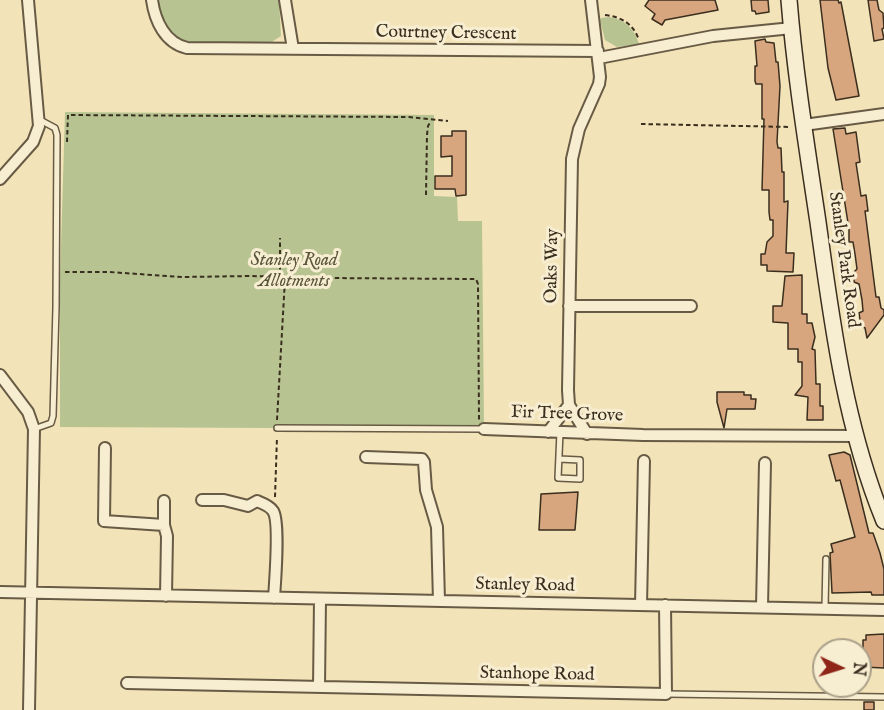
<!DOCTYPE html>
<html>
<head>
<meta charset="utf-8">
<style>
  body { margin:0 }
  #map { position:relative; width:884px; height:710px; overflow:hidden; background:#f3e3b8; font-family:"IM FELL English",serif }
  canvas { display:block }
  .north { position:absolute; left:812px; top:638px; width:60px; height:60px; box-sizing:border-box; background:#f7edd1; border:2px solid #aba18a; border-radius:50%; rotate:94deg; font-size:16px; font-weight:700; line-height:24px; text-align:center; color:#3a2e1f }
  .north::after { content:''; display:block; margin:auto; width:21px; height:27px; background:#8f2418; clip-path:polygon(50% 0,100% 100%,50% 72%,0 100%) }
</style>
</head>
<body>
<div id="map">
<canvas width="884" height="710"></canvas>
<div class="north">N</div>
</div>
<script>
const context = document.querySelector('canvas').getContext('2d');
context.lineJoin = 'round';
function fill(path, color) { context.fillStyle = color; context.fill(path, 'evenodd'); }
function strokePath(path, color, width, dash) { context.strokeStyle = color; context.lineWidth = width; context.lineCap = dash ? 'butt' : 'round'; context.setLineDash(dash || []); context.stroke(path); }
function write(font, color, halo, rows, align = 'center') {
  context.font = font + ' "IM FELL English",serif'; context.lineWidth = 6; context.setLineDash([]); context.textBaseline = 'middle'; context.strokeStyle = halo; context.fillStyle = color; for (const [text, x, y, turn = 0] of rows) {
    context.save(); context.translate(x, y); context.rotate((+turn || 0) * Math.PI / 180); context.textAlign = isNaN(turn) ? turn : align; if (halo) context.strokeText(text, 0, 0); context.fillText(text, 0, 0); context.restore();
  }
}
fill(new Path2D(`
  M157 0H279L281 36 270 43 261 44 182 42C167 32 162 17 157 0Z
  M608 17C625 19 634 28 639 44L617 47 605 40 600 20 601 18Z
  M65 112 434 115V196L457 197 458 221H482L484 429 60 427V279Z`), '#b7c492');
const building = new Path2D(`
  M649 0H715L718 10 665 20 662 25 652 19 655 14 645 6Z
  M751 0H768L769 12 756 14 755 11H752Z
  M820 0H838L839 3 841 2 859 96 836 100 828 68Z
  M868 0H877L879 10 883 13 884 28 882 29 884 39 874 41Z
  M765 39 766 42 774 43 776 62H778L780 86 777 142 778 148H781L782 172H784V202L788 201 786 253H794L793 272 767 271V265H761V254H765L767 242 773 236V220H770L769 212V190H762L764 119H762V84H756L755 81V66H757L755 41Z
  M845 128 846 134 856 132 860 162 856 163 861 196 866 195 868 211H865L876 297H879L881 308 884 310V315L867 338 865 328 861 326 859 313 863 311 862 300 859 284 854 282V272L857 269 855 254 853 242H849V229L833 129Z
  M452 131H466V195L456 196 455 189H435V176H452V156L441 157V136H452Z
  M802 275V314H807V323H812L815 337 812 349 815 350 816 384H820V406H823V420H807L808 397 795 395 802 386V362H798V349H788V323L773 322V306H782L785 276Z
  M717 392H744V395H751V399H756L755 409H727L724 428 717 402Z
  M844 452 850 455 869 533H873L880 553 884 569V595H872L871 592 832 593 830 553 833 552 831 544 855 537 840 480 836 481 829 455Z
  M578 492 575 530H539L541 494Z
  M884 634V668L863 667V640H866V635Z
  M864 702H874V710H864Z`);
fill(building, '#d8a67e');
strokePath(building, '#3a2e1f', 1.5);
const lane = new Path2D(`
  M277 428 484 429
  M34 429 51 423 53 416 56 307 57 135 55 128 40 120
  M559 459 580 460V479L558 478 560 432
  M825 608 826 559
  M667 694 884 697`);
const street = new Path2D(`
  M152 0C155 21 165 43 187 48L598 51
  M285 0 293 49
  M599 58 713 36 792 28
  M804 125 884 114
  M0 179 33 142 39 126 28 0
  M569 306H691
  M0 375 28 412 34 429 29 710
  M484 429 643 435 856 436
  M548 432 569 405
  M587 434 569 405 568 390 572 159 579 129 599 84 600 77 591 0
  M105 448 104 521 164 525
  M366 457 422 459 424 462 426 490 437 527 439 601
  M202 500H224L248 506 257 501C262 503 270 506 273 511 280 521 275 583 274 598
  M164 501V525L167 536 166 596
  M0 592 884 610
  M641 605 644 461
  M762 607 765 463
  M127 683 666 694 665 605
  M319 687 320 599`);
const secondary = new Path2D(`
  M789 0C795 74 807 148 818 222 832 323 845 426 884 521`);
strokePath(lane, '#685b45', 8);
strokePath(street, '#685b45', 14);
strokePath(secondary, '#3a2e1f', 18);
strokePath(new Path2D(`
  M605 15C621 17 633 23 639 40
  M641 124 791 127
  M67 142 68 115 409 117 448 121
  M426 195 427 135 428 126 431 121
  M65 272H109L182 277 251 276 325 278 476 279 478 284 479 420
  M280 277V238
  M277 420 285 279
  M275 497 277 437`), '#3a2e1f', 2, [4.5, 3]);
strokePath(lane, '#f7edd1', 5);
strokePath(street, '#f7edd1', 10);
strokePath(secondary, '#f7edd1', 15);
write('18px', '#3a2e1f', '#f7edd1', [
  ["Courtney Crescent",446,34,1],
  ["Stanley Park Road",843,260,82],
  ["Oaks Way",553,266,-89],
  ["Fir Tree Grove",567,415,2],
  ["Stanley Road",525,586,1],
  ["Stanhope Road",537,675,1]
]);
write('italic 18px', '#59543c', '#f7edd1', [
  ["Stanley Road",294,261],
  ["Allotments",294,282]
]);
</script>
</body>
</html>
